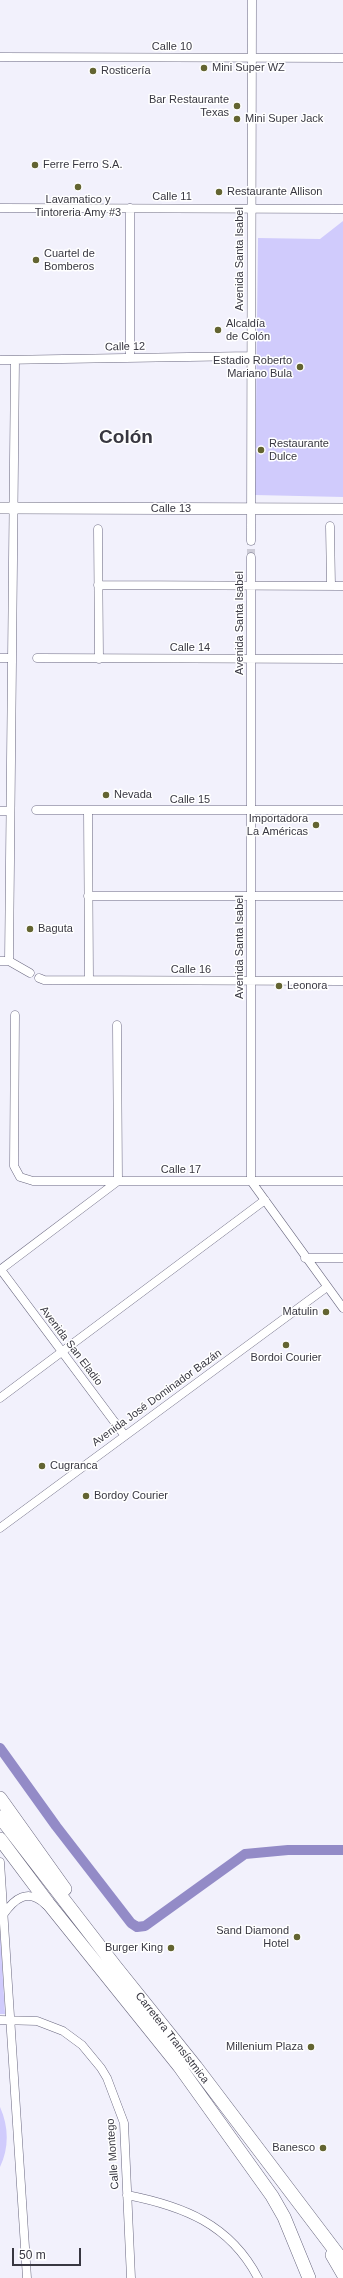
<!DOCTYPE html>
<html>
<head>
<meta charset="utf-8">
<style>
  body { margin:0 }
  #map { position:relative; width:343px; height:2278px; overflow:hidden; background:#f2f1fc; font-family:Helvetica,sans-serif }
  canvas { display:block }
  .scale { position:absolute; left:12px; top:2248px; width:69px; height:18px; box-sizing:border-box; border:2px solid #383741; border-top:0; padding-left:5px; font-size:12px; line-height:14px; white-space:nowrap; color:#383741; -webkit-text-stroke:3px #fff; paint-order:stroke }
</style>
</head>
<body>
<div id="map">
<canvas width="343" height="2278"></canvas>
<div class="scale">50 m</div>
</div>
<script>
const context = document.querySelector('canvas').getContext('2d');
context.lineJoin = 'round';
function fill(path, color) { context.fillStyle = color; context.fill(path, 'evenodd'); }
function strokePath(path, color, width, dash) { context.strokeStyle = color; context.lineWidth = width; context.lineCap = dash ? 'butt' : 'round'; context.setLineDash(dash || []); context.stroke(path); }
function write(font, color, halo, rows, align = 'center') {
  context.font = font + ' Helvetica,sans-serif'; context.lineWidth = 3; context.setLineDash([]); context.textBaseline = 'middle'; context.strokeStyle = halo; context.fillStyle = color; for (const [text, x, y, turn = 0] of rows) {
    context.save(); context.translate(x, y); context.rotate((+turn || 0) * Math.PI / 180); context.textAlign = isNaN(turn) ? turn : align; if (halo) context.strokeText(text, 0, 0); context.fillText(text, 0, 0); context.restore();
  }
}
fill(new Path2D(`
  M343 221V497L255 495 258 238 320 239Z
  M0 1929 5 2014H0Z
  M0 2107C9 2127 9 2148 0 2167Z`), '#d0cbfc');
strokePath(new Path2D(`
  M0 1748 56 1826 131 1923 137 1927 145 1926 245 1854 288 1850H343`), '#938bc7', 10);
strokePath(new Path2D(`
  M251 557V541`), '#cdccd7', 8, [8, 4]);
const street = new Path2D(`
  M0 57 343 58
  M0 208 343 209
  M130 208V358
  M0 360 251 356
  M330 526 331 586
  M98 529 99 659
  M251 541 252 0
  M251 557V1181L343 1308
  M98 585 343 586
  M0 658H12
  M37 658 343 659
  M36 810H343
  M88 810 89 980
  M0 811H10
  M88 896H343
  M0 961H9L30 973
  M9 961 15 360
  M39 978 44 980 343 981
  M15 1015 14 1166 20 1177 33 1181H343
  M305 1258H343
  M0 1270 118 1181 117 1025
  M1 1270 125 1436
  M0 1398 265 1200
  M0 1528 327 1287
  M0 1862 27 2278
  M3 1915C14 1899 28 1887 46 1905
  M0 2020 37 2021 63 2031 82 2045 101 2068 107 2078 124 2123 131 2278
  M127 2195C183 2206 230 2224 258 2278`);
const secondary = new Path2D(`
  M0 508 343 509`);
const primary = new Path2D(`
  M0 1798 65 1889
  M0 1817 115 1966 196 2067 343 2261
  M0 1839 48 1903 179 2066 272 2196 284 2217 309 2278
  M332 2255 343 2274`);
strokePath(street, '#69677f', 9);
strokePath(secondary, '#69677f', 12);
strokePath(primary, '#69677f', 14);
strokePath(street, '#fff', 8);
strokePath(secondary, '#fff', 11);
strokePath(primary, '#fff', 13);
for (const [x, y, r, color] of [
  [204,68,4,"#636431"],
  [93,71,4,"#636431"],
  [237,106,4,"#636431"],
  [237,119,4,"#636431"],
  [35,165,4,"#636431"],
  [78,187,4,"#636431"],
  [219,192,4,"#636431"],
  [36,260,4,"#636431"],
  [218,330,4,"#636431"],
  [300,367,4,"#636431"],
  [261,450,4,"#636431"],
  [106,795,4,"#636431"],
  [316,825,4,"#636431"],
  [30,929,4,"#636431"],
  [279,986,4,"#636431"],
  [326,1312,4,"#636431"],
  [286,1345,4,"#636431"],
  [42,1466,4,"#636431"],
  [86,1496,4,"#636431"],
  [297,1937,4,"#636431"],
  [171,1948,4,"#636431"],
  [311,2047,4,"#636431"],
  [323,2148,4,"#636431"]
]) { const dot = new Path2D(); dot.arc(x, y, r, 0, 2 * Math.PI); context.fillStyle = color; context.fill(dot); strokePath(dot, '#fff', 1.5); }
write('11px', '#383741', '#fff', [
  ["Calle 10",172,47],
  ["Calle 11",172,197],
  ["Avenida Santa Isabel",240,259,-90],
  ["Calle 12",125,347,-1],
  ["Calle 13",171,509],
  ["Avenida Santa Isabel",240,623,-90],
  ["Calle 14",190,648],
  ["Calle 15",190,800],
  ["Avenida Santa Isabel",240,947,-90],
  ["Calle 16",191,970],
  ["Calle 17",181,1170],
  ["Avenida San Eladio",71,1346,53],
  ["Avenida José Dominador Bazán",157,1398,-36],
  ["Carretera Transístmica",172,2038,52],
  ["Calle Montego",113,2154,-94]
]);
write('11px', '#383741', '#fff', [
  ["Mini Super WZ",212,68],
  ["Rosticería",101,71],
  ["Bar Restaurante",229,100,"right"],
  ["Texas",229,113,"right"],
  ["Mini Super Jack",245,119],
  ["Ferre Ferro S.A.",43,165],
  ["Restaurante Allison",227,192],
  ["Lavamatico y",78,200,"center"],
  ["Tintoreria Amy #3",78,213,"center"],
  ["Cuartel de",44,254],
  ["Bomberos",44,267],
  ["Alcaldía",226,324],
  ["de Colón",226,337],
  ["Estadio Roberto",292,361,"right"],
  ["Mariano Bula",292,374,"right"],
  ["Restaurante",269,444],
  ["Dulce",269,457],
  ["Nevada",114,795],
  ["Importadora",308,819,"right"],
  ["La Américas",308,832,"right"],
  ["Baguta",38,929],
  ["Leonora",287,986],
  ["Matulin",318,1312,"right"],
  ["Bordoi Courier",286,1358,"center"],
  ["Cugranca",50,1466],
  ["Bordoy Courier",94,1496],
  ["Sand Diamond",289,1931,"right"],
  ["Hotel",289,1944,"right"],
  ["Burger King",163,1948,"right"],
  ["Millenium Plaza",303,2047,"right"],
  ["Banesco",315,2148,"right"]
], 'left');
write('bold 19px', '#383741', '#fff', [
  ["Colón",126,438]
]);
</script>
</body>
</html>
